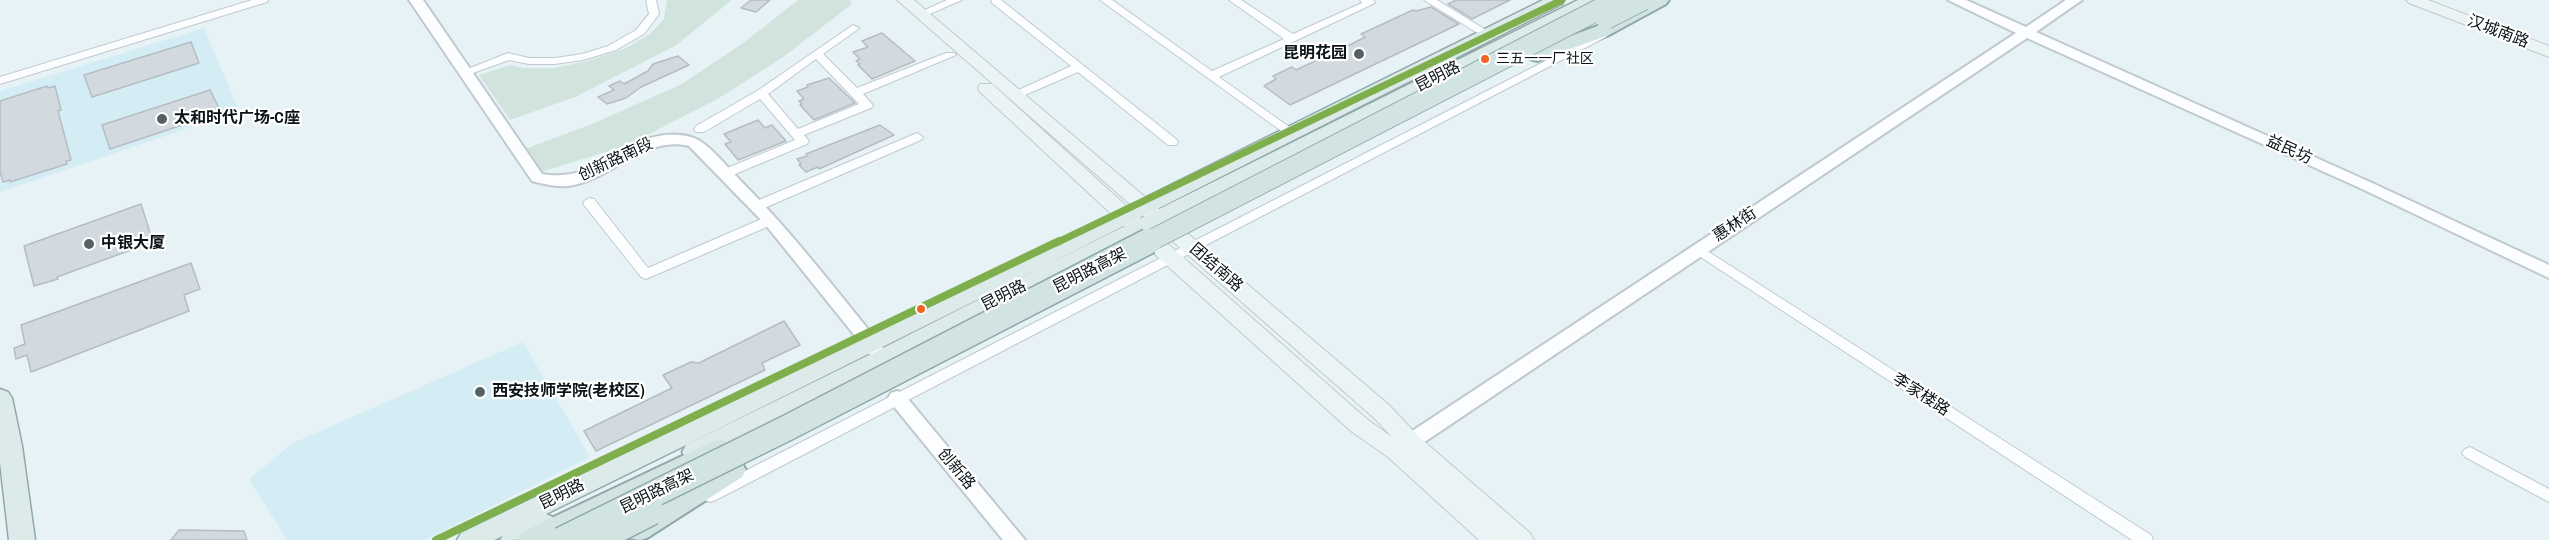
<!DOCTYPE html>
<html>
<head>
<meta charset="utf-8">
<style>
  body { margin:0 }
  canvas { display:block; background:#e7f2f7 }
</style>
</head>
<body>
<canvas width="2549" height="540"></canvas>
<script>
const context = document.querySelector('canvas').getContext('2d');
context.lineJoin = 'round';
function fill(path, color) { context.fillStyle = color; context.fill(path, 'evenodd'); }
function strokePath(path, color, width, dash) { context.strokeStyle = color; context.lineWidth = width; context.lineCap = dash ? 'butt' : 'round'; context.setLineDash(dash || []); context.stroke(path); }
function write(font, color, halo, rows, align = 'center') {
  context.font = font + ' "Archivo Narrow","Noto Sans SC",sans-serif'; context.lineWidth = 4.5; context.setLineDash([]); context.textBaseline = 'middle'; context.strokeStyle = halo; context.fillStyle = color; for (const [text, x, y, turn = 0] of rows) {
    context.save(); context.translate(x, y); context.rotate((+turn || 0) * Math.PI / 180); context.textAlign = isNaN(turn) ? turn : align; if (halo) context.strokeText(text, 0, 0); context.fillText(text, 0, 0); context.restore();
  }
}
fill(new Path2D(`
  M204 28 239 111 0 192V91Z
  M523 342 590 457 425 540H287L249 479 293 443Z`), '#d4ecf4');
fill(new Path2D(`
  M667 0H732L675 46 575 97 510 120 479 75 510 65 523 68H554L588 61 626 48 650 34 664 19Z
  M798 0H849L852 4 782 58 719 98 628 145 541 172 525 149 592 124 682 84 746 41Z`), '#d0e4dd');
const building = new Path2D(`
  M751 0H770L756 12 741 8Z
  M1456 0H1510L1472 19 1448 4Z
  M1431 7 1459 24 1290 105 1264 86 1276 79 1273 76 1292 67 1296 70 1315 61 1311 58 1329 49 1333 52 1340 50 1365 37 1361 34 1413 10 1416 11Z
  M882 33 915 61 872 79 858 65 860 64 856 61 860 59 853 52 868 47 862 41Z
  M191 42 199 63 92 97 84 75Z
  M678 56 689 65 641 87 626 98 607 104 598 97 614 90 609 86 620 81 624 84 648 71 653 64Z
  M829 78 855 103 814 120 800 105 802 104 799 101 804 99 797 91 808 87 807 85Z
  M47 86 48 88 55 86 61 110 58 111 71 160 66 161 67 164 10 182V180L3 182 0 171V101Z
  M210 90 221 112 110 149 102 125Z
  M758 120 765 128 772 125 786 141 738 160 725 144 731 142 724 134Z
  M880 125 894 135 819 169 818 167 806 172 799 165 801 164 797 159 807 156 806 154Z
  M141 204 153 242 57 277 58 279 34 286 24 246Z
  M191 263 200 289 184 295 189 311 31 372 27 355 16 359 14 348 25 344 21 325Z
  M784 321 800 345 762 363 765 370 596 451 584 431 672 388 663 375 691 362 699 363Z
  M179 530 244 531 247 540H171Z`);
fill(building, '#d2dae0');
strokePath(building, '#b5bdc3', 1.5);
const minor = new Path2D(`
  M252 0H268L267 2 0 84V77Z
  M646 0H656L659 14 644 34 616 50 583 60 555 64H529L509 60 470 74 466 75 460 72 508 53 529 58H555L582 54 608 46 636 30 649 14Z
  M947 0H962L925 16H917L916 14Z
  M991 0H1001L1176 139 1178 142 1176 145H1168L1078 72 1018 98H1010L1008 96 1010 94 1071 66 992 3Z
  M1100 0H1112L1212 71 1284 39 1229 0H1241L1293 34 1362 3 1360 0H1373L1375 3 1219 77 1295 131 1297 134 1295 137 1291 138Z
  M1424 0H1437L1494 35 1492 37H1484Z
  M853 25 859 28 857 30 823 54 857 88 946 53H954L956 55 863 94 873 105 871 108 804 135 809 141 807 144 728 177H720L718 174 720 171 795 140 760 99 704 132H696L694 129 696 126 757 91ZM816 59 859 104 798 129 768 94Z
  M1602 32 1608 35 1606 37 716 500 710 502 704 500 702 496 704 492Z
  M917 133 923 137 921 140 762 209H752L751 206 752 203Z
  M589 198 594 199 648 268 766 217 771 216 777 220 776 223 646 279 641 277 584 205 583 202Z
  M1698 245 2151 535 2153 540H2132L1693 252 1691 249 1693 246Z
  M2470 447 2549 489V502L2465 457 2462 453 2465 449Z`);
const tertiary = new Path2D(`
  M409 0H423L542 174C596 183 617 141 665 135 676 134 691 135 700 141 715 151 727 167 739 179 792 232 837 291 884 349L887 353 884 357 878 359 872 357 765 224 689 146C644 135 611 181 568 186 556 187 543 184 532 181Z
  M1948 0H1966L2026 27 2066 0H2082L2036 32 2370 182 2549 265V278L2360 188 2027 38 1408 453 1401 455 1394 453 1392 448 1394 443 2016 33Z
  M897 391 903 393 1025 540H1003L891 403 888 398 891 393Z`);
const secondary = new Path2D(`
  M897 0H914L1389 405 1418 436 1530 533 1534 540H1479L1388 457 1352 432 1163 262 980 92 978 88 980 84H992L1177 252 1368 420 1392 437 1373 417Z
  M2406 0H2428L2549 46V57L2409 3Z`);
const primary = new Path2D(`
  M1543 0H1564L1562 4 879 350 546 514 553 517 557 524C546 540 520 540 500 540L503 536 494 540H457L461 533 863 338Z
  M1578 0H1599L1597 4 702 459 694 461 686 459 682 452 686 445Z
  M0 389 8 392 12 398 22 446 35 540H9L0 462Z`);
const trunk = new Path2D(`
  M1647 0H1669L1666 4 1609 35 1537 61 1530 59 1528 55 1530 51 1595 27Z
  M718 439 727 442 731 449 727 456 557 540H518L522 532Z
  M733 460 742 463 746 470 742 477 647 538 640 540 627 538 624 530 627 522 724 463Z`);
strokePath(minor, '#c0cace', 2);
strokePath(tertiary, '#c0cace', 4);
strokePath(secondary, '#c0cace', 2);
strokePath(primary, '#8fa9ab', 3);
strokePath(trunk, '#8fa9ab', 4);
fill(minor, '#fbfdfe');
fill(tertiary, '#fbfdfe');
fill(secondary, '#ebf4f4');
fill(primary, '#dceae9');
fill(trunk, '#d2e4e2');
const trunkBridgeFar1 = new Path2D(`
  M1606 19 1643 0
  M1146 243 1617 0`);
const trunkBridge = new Path2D(`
  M561 540 789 427 1149 241
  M597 540 652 512`);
strokePath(trunkBridgeFar1, '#8fa9ab', 22, []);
strokePath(trunkBridge, '#8fa9ab', 28, []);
strokePath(trunkBridgeFar1, '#d2e4e2', 20);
strokePath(trunkBridge, '#d2e4e2', 25);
strokePath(new Path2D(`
  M1056 243 1562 0`), '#7faf4d', 7);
strokePath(new Path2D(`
  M436 540 1059 241`), '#7faf4d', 8);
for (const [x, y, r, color] of [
  [1359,54,6,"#576165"],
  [1485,59,5,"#f26522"],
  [162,119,6,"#576165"],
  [89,244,6,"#576165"],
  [921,309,5,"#f26522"],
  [480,392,6,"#576165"]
]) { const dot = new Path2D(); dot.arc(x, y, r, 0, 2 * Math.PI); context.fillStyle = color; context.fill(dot); strokePath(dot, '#fff', 2); }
write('14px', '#0a1316', '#fff', [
  ["三五一一厂社区",1496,59]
], 'left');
write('16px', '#0a1316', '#fff', [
  ["汉城南路",2498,32,21],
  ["昆明路",1438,77,-27],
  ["益民坊",2289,150,24],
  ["创新路南段",616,160,-25],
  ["惠林街",1735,225,-33],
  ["团结南路",1216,268,41],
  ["昆明路高架",1090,271,-27],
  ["昆明路",1004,296,-27],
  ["李家楼路",1921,395,33],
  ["创新路",956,469,50],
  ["昆明路高架",657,492,-26],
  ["昆明路",562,495,-26]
]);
write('bold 16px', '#0a1316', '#fff', [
  ["昆明花园",1347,54,"right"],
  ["太和时代广场-C座",174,119],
  ["中银大厦",101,244],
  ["西安技师学院(老校区)",492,392]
], 'left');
</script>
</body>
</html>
